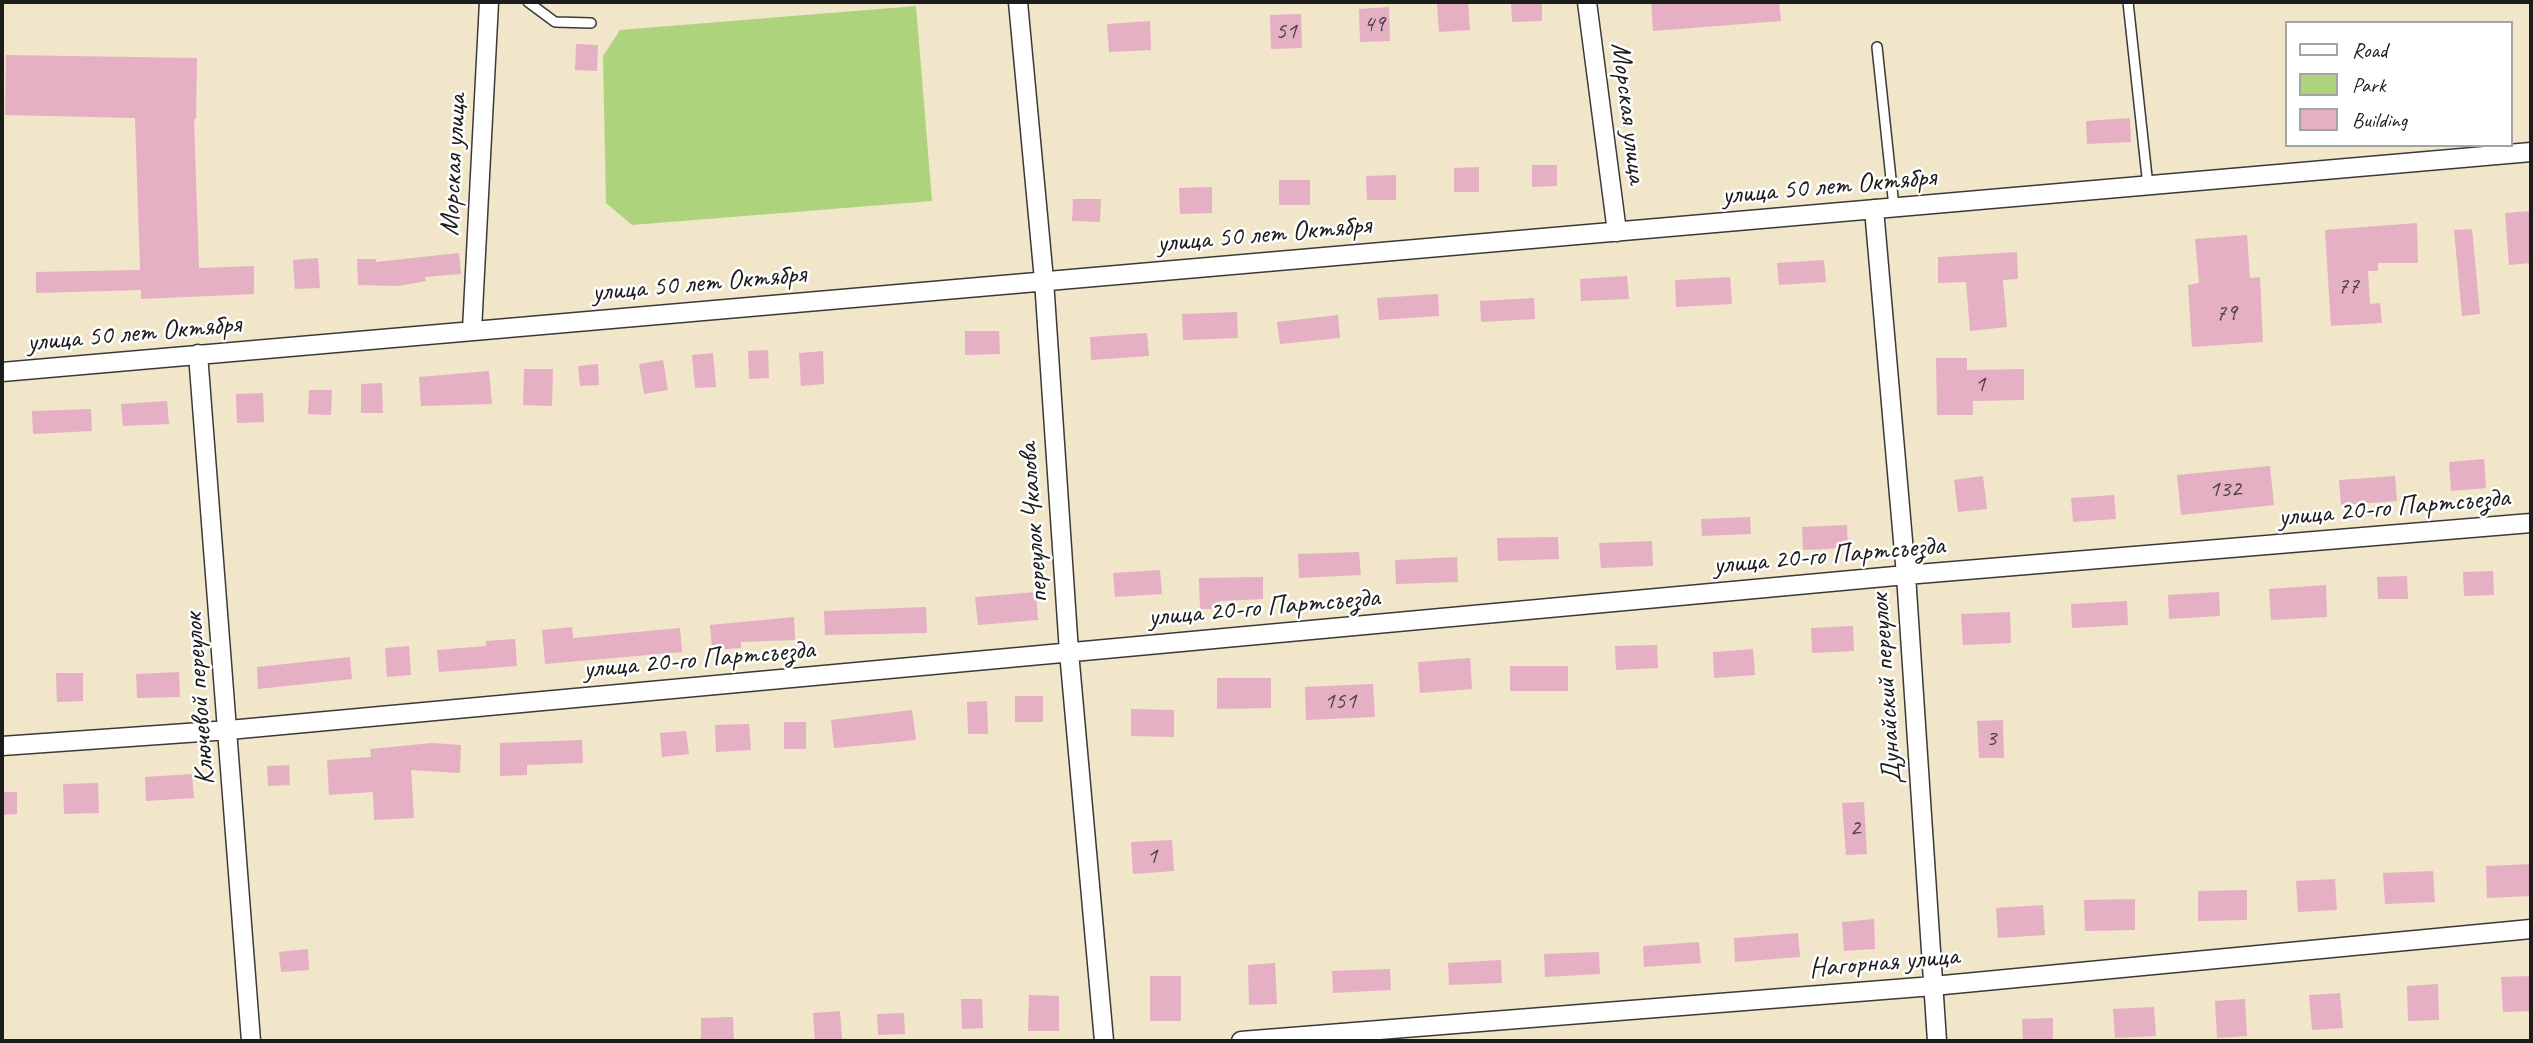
<!DOCTYPE html>
<html>
<head>
<meta charset="utf-8">
<style>
  body { margin:0 }
  #map { position:relative; width:2533px; height:1043px; overflow:hidden; background:#f1e5ca; font-family:Caveat,sans-serif }
  canvas { display:block }
  .frame { position:absolute; inset:0; border:4px solid #1c1c1c; pointer-events:none }
  .legend { position:absolute; left:2285px; top:21px; width:228px; height:126px; box-sizing:border-box; background:#fff; border:2px solid #a4a4a4; margin:0; padding:9px 12px; list-style:none; font-size:21px; color:#1c1c1c }
  .legend li { display:flex; align-items:center; gap:14px; height:35px }
  .legend b { width:35px; border:2px solid #a4a4a4 }
</style>
</head>
<body>
<div id="map">
<canvas width="2533" height="1043"></canvas>
<div class="frame"></div>
<ul class="legend">
<li><b style="height:9px;background:#fff"></b>Road</li>
<li><b style="height:19px;background:#aed37d"></b>Park</li>
<li><b style="height:19px;background:#e5afc4"></b>Building</li>
</ul>
</div>
<script>
const context = document.querySelector('canvas').getContext('2d');
context.lineJoin = 'round';
function fill(path, color) { context.fillStyle = color; context.fill(path, 'evenodd'); }
function strokePath(path, color, width, dash) { context.strokeStyle = color; context.lineWidth = width; context.lineCap = dash ? 'butt' : 'round'; context.setLineDash(dash || []); context.stroke(path); }
function write(font, color, halo, rows, align = 'center') {
  context.font = font + ' Caveat,sans-serif'; context.lineWidth = 5; context.setLineDash([]); context.textBaseline = 'middle'; context.strokeStyle = halo; context.fillStyle = color; for (const [text, x, y, turn = 0] of rows) {
    context.save(); context.translate(x, y); context.rotate((+turn || 0) * Math.PI / 180); context.textAlign = isNaN(turn) ? turn : align; if (halo) context.strokeText(text, 0, 0); context.fillText(text, 0, 0); context.restore();
  }
}
fill(new Path2D(`
  M916 6 932 201 632 225 606 203 603 56 620 30Z`), '#aed37d');
fill(new Path2D(`
  M1468 2 1470 30 1439 32 1437 4Z
  M1511 2H1542V21L1512 22Z
  M1651 2H1779L1781 21 1653 31Z
  M1389 7 1390 41 1360 42 1359 9Z
  M1301 14 1302 48 1271 49 1270 15Z
  M1150 21 1151 50 1109 52 1107 24Z
  M576 44 598 45 597 71 575 70Z
  M6 55 197 58 196 119H194L199 268 254 266V294L141 299V290L36 293V272L140 270 135 118 5 115Z
  M2130 118 2131 142 2087 144 2086 121Z
  M1532 165H1557V186L1532 187Z
  M1479 167V192H1454V168Z
  M1396 175V200H1367L1366 176Z
  M1279 180H1310V205H1279Z
  M1212 187V213L1180 214 1179 188Z
  M1073 199H1101L1100 222 1072 221Z
  M2531 211V263L2509 265 2505 213Z
  M2417 223 2418 263H2378V271H2368L2370 304 2380 303 2382 323 2331 326 2325 230Z
  M2472 229 2480 314 2462 316 2454 230Z
  M2247 235 2250 278 2260 277 2263 342 2192 347 2188 285 2199 283 2195 239Z
  M2017 252 2018 279 2003 280 2007 327 1970 331 1966 282 1938 283V257Z
  M459 253 461 274 425 277 426 281 398 286 358 285 357 259H376V262Z
  M318 258 320 288 295 289 293 260Z
  M1824 260 1826 282 1779 285 1777 263Z
  M1627 276 1629 299 1581 301 1580 279Z
  M1730 277 1732 304 1676 307 1675 280Z
  M1438 294 1439 316 1379 320 1377 298Z
  M1534 298 1535 319 1481 322 1480 301Z
  M1237 312 1238 338 1183 340 1182 314Z
  M1338 315 1340 338 1280 344 1277 322Z
  M965 331H999L1000 354 965 355Z
  M1147 333 1149 356 1091 360 1090 337Z
  M768 350 769 378 749 379 748 351Z
  M823 351 824 384 801 386 799 353Z
  M713 353 716 387 695 388 692 355Z
  M1936 358H1967V370L2024 369V400L1973 401V415H1937Z
  M663 360 668 390 644 394 639 364Z
  M598 364 599 385 580 386 578 366Z
  M524 369H553L552 406 523 405Z
  M489 371 492 404 421 406 419 377Z
  M382 383 383 413H361V384Z
  M309 390H332L331 415 308 414Z
  M263 393 264 422 237 423 236 394Z
  M167 401 169 424 123 426 121 404Z
  M91 409 92 431 33 434 32 411Z
  M2484 459 2486 488 2451 491 2449 462Z
  M2270 466 2274 505 2181 515 2177 475Z
  M1983 476 1987 509 1958 512 1954 480Z
  M2395 476 2397 501 2341 505 2339 480Z
  M2114 495 2116 519 2073 522 2071 498Z
  M1750 517 1751 534 1702 536 1701 519Z
  M1847 525 1848 548 1803 550 1802 527Z
  M1558 537 1559 559 1498 561 1497 538Z
  M1652 541 1653 566 1601 568 1599 543Z
  M1359 552 1361 575 1299 578 1298 554Z
  M1457 557 1458 582 1396 584 1395 560Z
  M1160 570 1162 594 1115 597 1113 573Z
  M2493 571 2494 595 2464 596 2463 572Z
  M2407 576 2408 599H2378L2377 577Z
  M1263 577V599L1220 601 1219 609H1200L1199 578Z
  M2326 585 2327 617 2271 620 2269 589Z
  M1036 592 1038 620 978 625 975 597Z
  M2219 592 2220 616 2169 619 2168 595Z
  M2127 601 2128 625 2072 628 2071 604Z
  M926 607 927 633 825 635 824 611Z
  M2010 612 2011 643 1963 645 1961 614Z
  M794 617 795 640 741 642V648L712 650 710 625Z
  M1853 626 1854 651 1812 653 1811 628Z
  M572 627 573 638 680 628 682 652 545 664 542 630Z
  M515 639 517 666 439 672 437 650 486 646V641Z
  M1657 645 1658 668 1616 670 1615 646Z
  M409 646 411 675 387 677 385 648Z
  M1753 649 1755 675 1714 678 1713 652Z
  M350 657 352 679 258 689 257 667Z
  M1470 658 1472 689 1420 693 1418 662Z
  M1510 666H1568V691H1510Z
  M179 672 180 697 137 698 136 674Z
  M56 673H83V701L57 702Z
  M1217 678H1271V708L1217 709Z
  M1373 684 1375 717 1306 720 1305 687Z
  M1015 696H1043V722H1015Z
  M987 701 988 734H968L967 702Z
  M1131 709 1174 710V737L1131 736Z
  M912 710 916 740 834 748 831 720Z
  M2003 720 2004 758H1979L1977 721Z
  M784 722H806V749H784Z
  M749 724 751 750 716 752 715 725Z
  M686 731 689 754 662 757 660 733Z
  M582 740 583 763 527 765V775L500 776V743Z
  M432 743 461 745 460 773 411 770 414 818 374 820 373 792 329 795 327 760 371 757 370 749Z
  M289 765 290 785 268 786 267 766Z
  M192 774 194 798 146 801 145 777Z
  M98 783 99 813 64 814 63 784Z
  M2 792H17V814L2 815Z
  M1864 802 1867 854 1846 855 1842 803Z
  M1172 840 1174 871 1133 874 1131 842Z
  M2531 864V896L2487 898 2486 866Z
  M2433 871 2435 902 2385 904 2383 873Z
  M2335 879 2337 910 2298 912 2296 881Z
  M2247 890V920L2198 921V891Z
  M2135 899V930L2085 931 2084 900Z
  M2043 905 2045 935 1998 938 1996 908Z
  M1874 919 1875 949 1844 951 1842 922Z
  M1798 933 1800 957 1735 962 1734 938Z
  M1699 942 1701 963 1644 967 1643 946Z
  M308 949 309 970 281 972 279 952Z
  M1599 952 1600 974 1545 977 1544 954Z
  M1501 960 1502 983 1449 985 1448 963Z
  M1275 963 1277 1004 1249 1005 1248 965Z
  M1390 969 1391 990 1333 993 1332 971Z
  M1150 976H1181V1021H1150Z
  M2531 976V1011L2503 1012 2501 977Z
  M2438 984 2439 1020 2408 1021 2407 986Z
  M2340 993 2343 1028 2312 1030 2309 995Z
  M1029 995 1059 996V1031H1028Z
  M961 999H982L983 1028 962 1029Z
  M2245 999 2247 1036 2217 1038 2215 1001Z
  M2154 1007 2156 1036 2115 1038 2113 1009Z
  M840 1011 842 1039 815 1041 813 1013Z
  M904 1013 905 1034 878 1035 877 1014Z
  M733 1017 734 1041H701V1018Z
  M2053 1018V1041H2023L2022 1019Z`), '#e5afc4');
const lane = new Path2D(`
  M528 2 555 22 591 23
  M2128 2 2148 186
  M1877 47 1894 207`);
const street = new Path2D(`
  M1018 2 1044 280 1069 652 1104 1041
  M1587 2 1617 232
  M1874 209 1906 575 1937 1041
  M472 330 489 2
  M198 354 251 1041
  M2 372 2531 152
  M2 746 229 730 1906 575 2531 523
  M1241 1041 1933 986 2531 929`);
strokePath(lane, '#3c3a36', 12);
strokePath(street, '#3c3a36', 21);
strokePath(lane, '#fff', 9);
strokePath(street, '#fff', 18);
write('24px', '#4e4146', null, [
  ["49",1374,25],
  ["51",1286,32],
  ["77",2348,287],
  ["79",2226,314],
  ["1",1980,385],
  ["132",2225,490],
  ["151",1340,702],
  ["3",1991,739],
  ["2",1855,829],
  ["1",1152,857]
]);
write('28px', '#1c1c1c', '#fff', [
  ["Морская улица",1628,113,83],
  ["Морская улица",454,165,-87],
  ["улица 50 лет Октября",1829,187,-5],
  ["улица 50 лет Октября",1264,235,-5],
  ["улица 50 лет Октября",699,284,-5],
  ["улица 50 лет Октября",134,334,-5],
  ["улица 20-го Партсъезда",2394,508,-5],
  ["переулок Чкалова",1034,523,-94],
  ["улица 20-го Партсъезда",1829,556,-5],
  ["улица 20-го Партсъезда",1264,608,-5],
  ["улица 20-го Партсъезда",699,660,-5],
  ["Дунайский переулок",1887,689,-94],
  ["Ключевой переулок",200,699,-94],
  ["Нагорная улица",1884,963,-5]
]);
</script>
</body>
</html>
